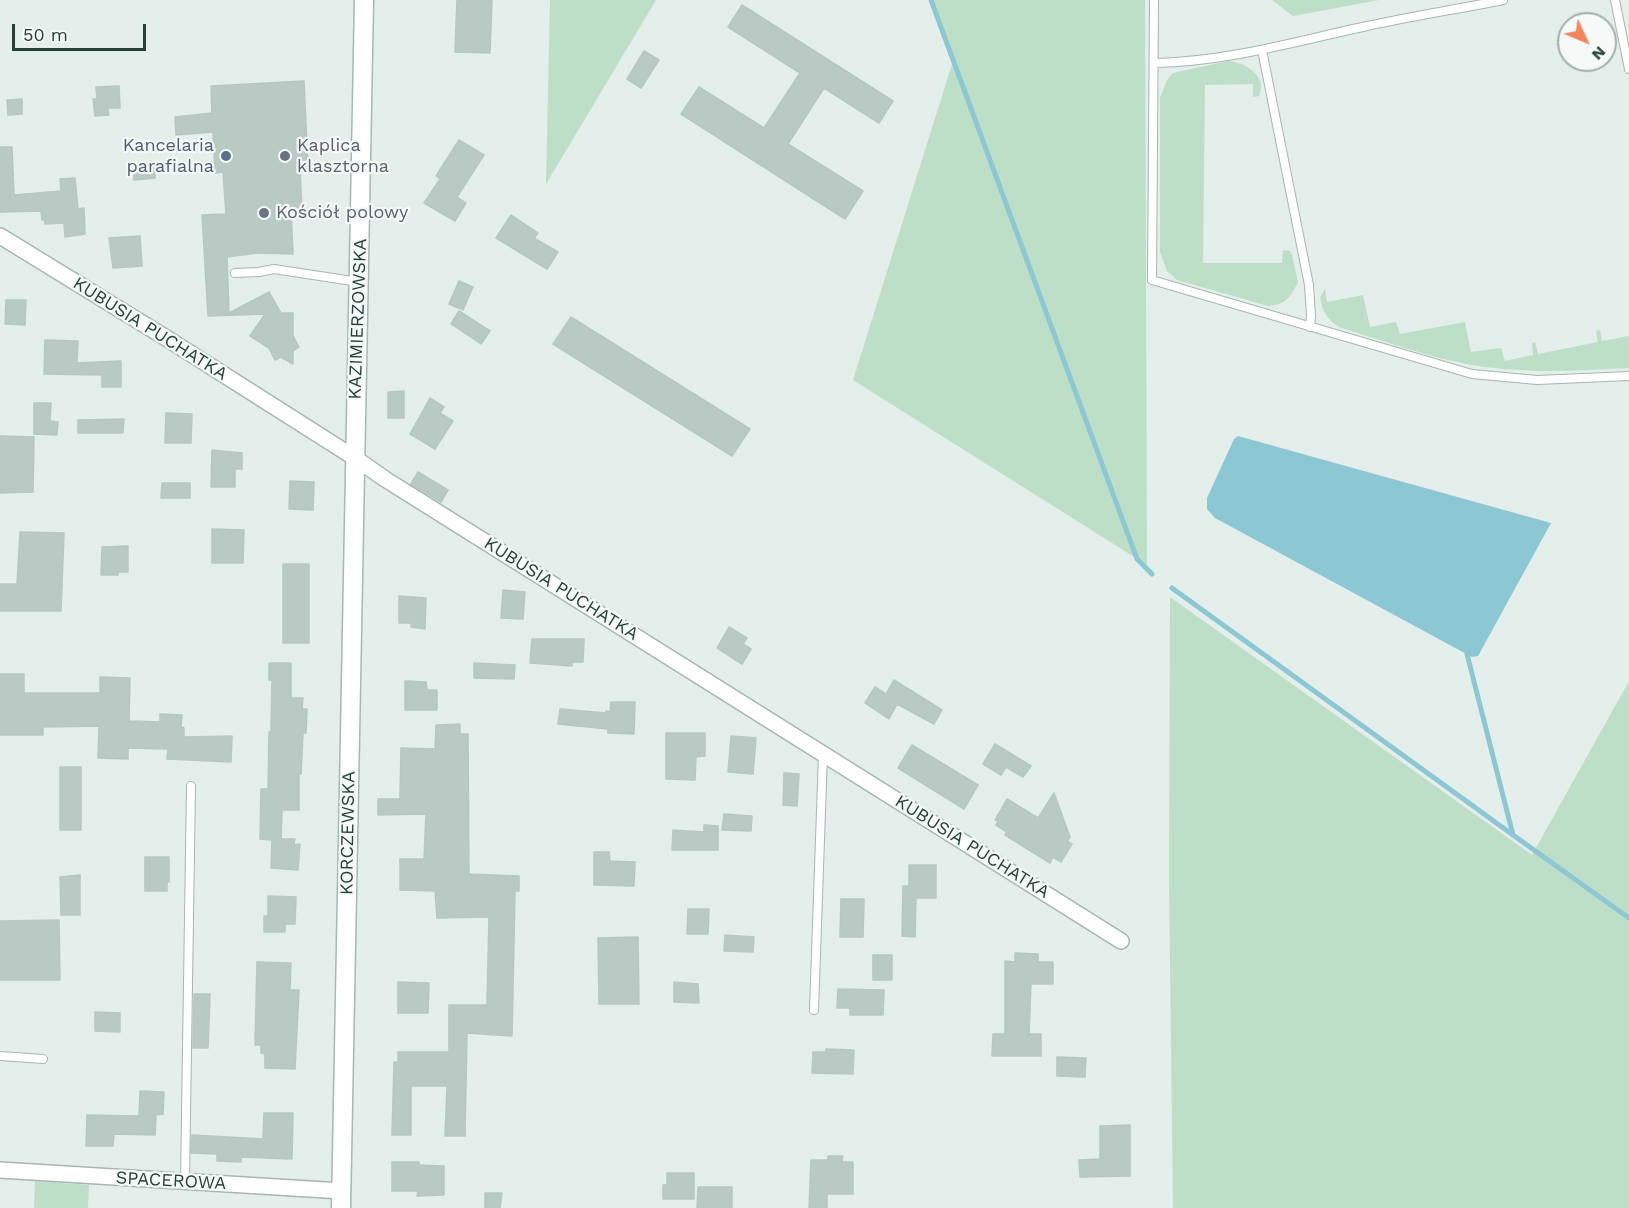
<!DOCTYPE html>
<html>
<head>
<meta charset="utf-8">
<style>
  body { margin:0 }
  #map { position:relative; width:1629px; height:1208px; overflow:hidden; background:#e4eeea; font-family:"Work Sans",sans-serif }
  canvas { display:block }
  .north { position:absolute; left:1557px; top:12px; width:60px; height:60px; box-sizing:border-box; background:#f5faf8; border:2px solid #a1b0ac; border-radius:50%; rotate:134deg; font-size:16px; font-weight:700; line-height:24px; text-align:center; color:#234139 }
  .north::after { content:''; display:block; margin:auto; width:21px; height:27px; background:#f5845c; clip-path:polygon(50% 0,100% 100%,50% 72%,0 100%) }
  .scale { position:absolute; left:12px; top:24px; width:134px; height:27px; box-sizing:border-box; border:3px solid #234139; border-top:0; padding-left:8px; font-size:18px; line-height:21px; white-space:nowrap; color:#234139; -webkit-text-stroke:4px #f5faf8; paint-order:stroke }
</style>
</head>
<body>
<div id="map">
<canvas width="1629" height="1208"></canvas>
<div class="north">N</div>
<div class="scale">50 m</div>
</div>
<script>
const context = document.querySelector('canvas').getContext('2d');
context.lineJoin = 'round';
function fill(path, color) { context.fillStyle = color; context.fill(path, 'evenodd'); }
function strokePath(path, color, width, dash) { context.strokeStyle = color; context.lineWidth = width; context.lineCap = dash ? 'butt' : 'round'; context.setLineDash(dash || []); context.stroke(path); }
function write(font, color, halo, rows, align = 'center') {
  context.font = font + ' "Work Sans",sans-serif'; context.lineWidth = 4.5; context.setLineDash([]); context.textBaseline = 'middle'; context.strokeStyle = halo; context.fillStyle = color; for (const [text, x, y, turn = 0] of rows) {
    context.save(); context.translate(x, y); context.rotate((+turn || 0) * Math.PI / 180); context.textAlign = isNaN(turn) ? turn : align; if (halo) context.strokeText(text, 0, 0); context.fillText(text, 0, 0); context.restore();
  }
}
fill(new Path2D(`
  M550 0H656L546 184Z
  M929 0H1145L1147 565 853 380 952 64Z
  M1272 0H1379L1293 16Z
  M1228 61C1245 62 1268 76 1259 96L1253 97V84L1205 85 1203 263H1282L1283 250 1290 251 1292 255 1298 282C1291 297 1285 305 1268 306L1177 280 1167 271 1160 252V97C1165 88 1165 80 1173 73Z
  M1325 289 1327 302 1363 295 1370 327 1396 322 1400 334 1465 322 1471 352 1501 348 1505 361 1533 355 1532 343 1535 342 1538 354 1598 342 1596 331 1600 330 1602 341 1629 336V368C1581 370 1534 374 1486 367 1439 361 1384 341 1339 327 1327 319 1322 311 1320 297Z
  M1170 597 1532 855 1629 681V1208H1173L1169 879Z
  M35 1181 89 1185 88 1208H34Z`), '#bddfc7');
fill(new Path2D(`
  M1238 436 1551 523 1478 656 1472 657 1215 518 1207 509V498L1234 439Z`), '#8cc7d4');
strokePath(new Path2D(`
  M931 0 1137 559 1152 574
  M1172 588 1513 835
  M1467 654 1513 835 1629 918`), '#8cc7d4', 5);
const building = new Path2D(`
  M457 0H492L490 53 455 52Z
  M742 5 893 101 879 123 824 88 788 144 863 191 845 219 681 114 699 87 764 128 800 73 728 27Z
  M644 51 659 60 641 88 627 79Z
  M304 81 308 168H300L302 211 291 210 293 254 256 253 227 257 229 313 269 292 281 313H293V336L299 347 293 351V364L281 357 275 360 269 348 250 336 265 314 208 316 202 215 226 214 223 172 215 173 213 132 176 135 175 117 212 113 211 86Z
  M119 86 120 108H108L109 115 95 116 93 99H97L96 87Z
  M22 99V114L8 115 7 100Z
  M459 140 484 155 457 197 466 203 455 221 424 203 440 179 436 176Z
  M0 147H12L14 195 61 191 60 179 75 178 78 209 84 208 85 234 65 237 64 223 45 224V220H42L41 211 0 212Z
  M154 162 155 178 134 180V164Z
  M511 215 538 233 534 238 558 252 547 269 496 238Z
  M140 236 142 266 113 268 109 238Z
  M459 281 473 287 463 310 449 304Z
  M6 300H26L25 325 5 324Z
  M459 311 490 331 481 344 451 324Z
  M571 317 750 429 732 456 553 344Z
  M45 340 78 341 77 363 121 361V387H102V375L44 374Z
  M404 391V418H388V392Z
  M430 398 444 407 440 413 453 421 435 449 410 434Z
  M34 403H51L50 421 58 422 57 435 34 434Z
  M166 413 192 414 191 443H165Z
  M124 419 123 433H78V420Z
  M0 436 34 437 33 492 0 493Z
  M212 450 242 453V469H235V487H211Z
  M418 472 448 490 441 502 411 484Z
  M290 481 314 482 313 510 289 509Z
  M162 483H190V498H161Z
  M212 529 244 530 243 563H212Z
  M20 532 64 533 61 611H0V584H17Z
  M128 546V572H118V575H101L102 547Z
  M283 564H309V643H283Z
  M503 590 525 592 523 619 501 618Z
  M399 596 426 598 425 629 411 627V623H399Z
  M729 627 747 638 743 644 751 649 742 664 717 648Z
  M532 639H584L583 662H572V666L530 663Z
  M269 663H291V698H303L302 709H307L306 733H303L301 774H299V810H282L281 839H295L294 845 300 844 298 870 271 868 272 840 260 839 261 789H268L269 732H271L272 680H269Z
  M474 663 515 665 514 679 474 678Z
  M0 674H24V693H100V677L130 678 129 721 160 722V714L182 715 181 727 184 728V737L232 736 231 762 167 759 168 749 128 748V759L98 758 99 726 43 727V735H0Z
  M894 680 942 710 934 724 897 704 889 719 865 703 875 687 886 694Z
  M405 681 426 682 427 690H437V710H405Z
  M611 702H635L634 734 608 733V729L558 724 560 709 606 713V711L610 712Z
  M460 724V734H468L469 874 519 876V891H515L512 1036 467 1033 465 1136H445L447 1086H411V1135H392L394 1062H398V1052H449V1005H487L489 917 437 918 435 891 400 890V859H424L426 814 378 815V799H400L401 748 435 749 436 725Z
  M666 733H705V756L696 757 695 780 666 779Z
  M731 736 756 738 753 774 728 772Z
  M995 744 1031 766 1023 777 1006 767 1001 775 983 764Z
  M912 745 978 785 964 809 898 768Z
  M60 767H81V830H60Z
  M784 773 799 774 797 806 783 805Z
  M1054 793 1070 837 1067 841 1072 844 1061 862 1053 857 1050 863 1005 835 1007 832 996 825 998 821 995 820 1007 799 1038 818Z
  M724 814 752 816 751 831 722 830Z
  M704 825 718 826V850H672L673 830 704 832Z
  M594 852H609L610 861 635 862 634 886 594 885Z
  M145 857H169V882L167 881V891H145Z
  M909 865H936V898H916L915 937 902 936 903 886H909Z
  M80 875V915H61L60 877Z
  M268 896 296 897 295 924H285V932H264V916H268Z
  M841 899H864L863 937H840Z
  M688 909H709L708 934H687Z
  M59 920 60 980H0V921Z
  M725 935 754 937 753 952 724 951Z
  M638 937 639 1004H599L598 938Z
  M1015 953 1038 954V962H1053V984H1031L1029 1034H1041V1056H992L993 1034H1005V961L1015 962Z
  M873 955H892V980H873Z
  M257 962 291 963 290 990H299L295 1069 265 1068V1054L261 1053V1045H255Z
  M398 982 429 983 428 1013H398Z
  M674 982 698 984 699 1003 674 1002Z
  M838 989 884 990 883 1015H850V1008H837Z
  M194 994H210L208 1048H193Z
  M95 1012 120 1013V1032L95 1031Z
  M826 1049 854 1050 853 1074 812 1073 813 1052H826Z
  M1057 1057 1086 1058 1085 1077 1057 1076Z
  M140 1091 164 1092 163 1114 156 1115 155 1135 114 1134 113 1146H86L87 1115 139 1116Z
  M264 1113H293L292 1159 241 1157V1162L217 1161V1154L191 1153 192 1135 263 1139Z
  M1130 1125V1176L1080 1177 1079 1160 1100 1159V1126Z
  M828 1156H843L842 1162H853V1194H827V1208H809L811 1160H828Z
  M392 1162H419V1165L444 1166V1195L417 1196 418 1191H392Z
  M667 1173H694V1199H663V1185H667Z
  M698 1187H732V1208H697Z
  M485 1193H502L500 1208H485Z`);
fill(building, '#b9c9c3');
strokePath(building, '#b6c8c1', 1.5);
const lane = new Path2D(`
  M1154 0 1152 280 1472 374 1537 380 1629 376
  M1615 0 1629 69
  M1262 50 1309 285 1311 316 1310 327
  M1154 63C1226 62 1297 41 1367 26 1412 16 1458 9 1503 0
  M235 273 259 272 274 269 359 282
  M814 1010 823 754
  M0 1056 43 1059
  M185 1181 191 786`);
const street = new Path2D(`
  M0 236 163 336 355 458 385 479 1121 941
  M0 1170 342 1191`);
const secondary = new Path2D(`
  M341 1208 364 0`);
strokePath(lane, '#a6b7b1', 10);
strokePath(street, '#a6b7b1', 18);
strokePath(secondary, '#a2bab2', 21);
strokePath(lane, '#fff', 8);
strokePath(street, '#fff', 15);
strokePath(secondary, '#fff', 18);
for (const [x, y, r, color] of [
  [226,156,6,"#5c6f8a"],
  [285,156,6,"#6b7280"],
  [264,213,6,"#6b7280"]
]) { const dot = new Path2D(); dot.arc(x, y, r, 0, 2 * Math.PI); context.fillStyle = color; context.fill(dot); strokePath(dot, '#f5faf8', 2); }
write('18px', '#4e5e75', '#f5faf8', [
  ["Kancelaria",214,146],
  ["parafialna",214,167]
], 'right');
write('18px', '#5b616d', '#f5faf8', [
  ["Kaplica",297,146],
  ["klasztorna",297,167],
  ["Kościół polowy",276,213]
], 'left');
write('18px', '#234139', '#f5faf8', [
  ["KAZIMIERZOWSKA",358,319,-88],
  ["KUBUSIA PUCHATKA",150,329,32],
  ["KUBUSIA PUCHATKA",561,589,32],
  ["KORCZEWSKA",348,833,-89],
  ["KUBUSIA PUCHATKA",972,847,32],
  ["SPACEROWA",171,1181,3]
]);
</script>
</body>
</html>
